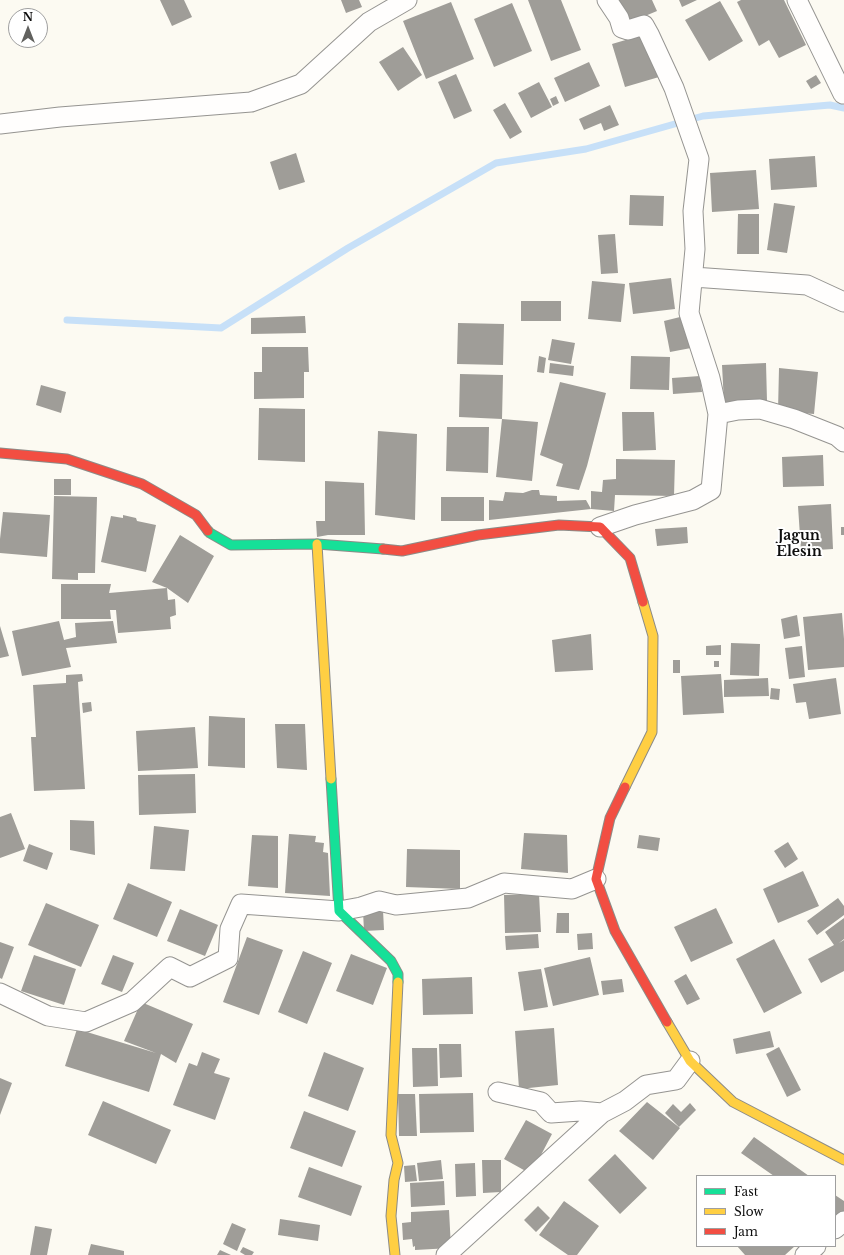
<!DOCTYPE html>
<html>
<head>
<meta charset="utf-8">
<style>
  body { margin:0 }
  #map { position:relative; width:844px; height:1255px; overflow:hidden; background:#fcfaf2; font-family:"Libre Baskerville",serif }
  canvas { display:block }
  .legend { position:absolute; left:696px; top:1175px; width:140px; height:72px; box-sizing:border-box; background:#fff; border:1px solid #9f9f9f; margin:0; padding:5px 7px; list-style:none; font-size:12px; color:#0e0e0e }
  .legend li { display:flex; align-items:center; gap:8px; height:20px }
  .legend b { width:20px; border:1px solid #9f9f9f }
  .north { position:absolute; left:8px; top:8px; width:40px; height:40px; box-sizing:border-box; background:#fff; border:1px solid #9f9f9f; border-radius:50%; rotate:0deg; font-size:11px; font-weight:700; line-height:16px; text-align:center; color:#0e0e0e }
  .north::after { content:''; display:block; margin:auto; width:14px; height:18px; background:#61615e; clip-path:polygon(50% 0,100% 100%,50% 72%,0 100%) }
</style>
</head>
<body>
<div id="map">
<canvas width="844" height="1255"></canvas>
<ul class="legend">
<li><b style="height:5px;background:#16e098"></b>Fast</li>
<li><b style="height:5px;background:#ffcf43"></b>Slow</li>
<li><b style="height:5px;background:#f24e42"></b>Jam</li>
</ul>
<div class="north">N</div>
</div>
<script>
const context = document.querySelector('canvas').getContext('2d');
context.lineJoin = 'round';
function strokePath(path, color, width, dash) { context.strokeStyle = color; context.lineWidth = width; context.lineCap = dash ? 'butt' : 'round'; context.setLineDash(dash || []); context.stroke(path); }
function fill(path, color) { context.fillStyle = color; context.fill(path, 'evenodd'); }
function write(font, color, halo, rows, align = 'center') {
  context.font = font + ' "Libre Baskerville",serif'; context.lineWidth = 4; context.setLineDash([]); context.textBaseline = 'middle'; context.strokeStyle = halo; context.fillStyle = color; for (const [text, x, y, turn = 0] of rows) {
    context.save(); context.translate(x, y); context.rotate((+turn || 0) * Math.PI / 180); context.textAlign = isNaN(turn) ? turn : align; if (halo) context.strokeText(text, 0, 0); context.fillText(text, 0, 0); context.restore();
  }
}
strokePath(new Path2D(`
  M67 320 221 328 348 248 496 163 586 149 703 116 830 105 844 108`), '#c7e0f8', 7);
fill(new Path2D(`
  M160 0H184L192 17 172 26Z
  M341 0H359L362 7 346 13Z
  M528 0H561L581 50 551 61Z
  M615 0H652L657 11 626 24Z
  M679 0H697L682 7Z
  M741 0H784L806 45 779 58 769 40 759 46 737 2Z
  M720 1 743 41 709 61 685 20Z
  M451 2 474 59 426 79 403 21Z
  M512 3 532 51 494 67 474 19Z
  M646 34 659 77 625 87 612 44Z
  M403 47 422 75 398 91 379 62Z
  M589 62 600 86 565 102 554 78Z
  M456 74 472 111 454 119 438 82Z
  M816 75 821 83 811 89 806 81Z
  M539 82 552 107 531 118 518 93Z
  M556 96 559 103 553 106 550 99Z
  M505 103 522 132 510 139 493 110Z
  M610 105 619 125 604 131 601 123 584 130 579 119Z
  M296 153 305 182 279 190 270 162Z
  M815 156 817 187 771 190 769 159Z
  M756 170 759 209 712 212 710 173Z
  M630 195 664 196 663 226 629 225Z
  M774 203 795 206 787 253 767 250Z
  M738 214H759V254H737Z
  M615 234 618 273 601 274 598 235Z
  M671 278 675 309 633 314 629 283Z
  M592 281 625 284 621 322 588 319Z
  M521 301H561V321H521Z
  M305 316 306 333 251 334V318Z
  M684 316 691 348 670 352 664 321Z
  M458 323 504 324 503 365 457 364Z
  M552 339 575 343 571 364 548 360Z
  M262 347H308L309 372H304V398L254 399V372H262Z
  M539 356 546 358 544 373 537 372Z
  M631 356 670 357 669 390 630 389Z
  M550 363 574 366 573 376 549 373Z
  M766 363 767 401 724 403 722 365Z
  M779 368 818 372 814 414 778 411Z
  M460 374 503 375 502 419 459 417Z
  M700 376 702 392 673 394 672 378Z
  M560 382 606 393 587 466 579 490 556 486 563 464 540 455Z
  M41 385 66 392 61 413 36 405Z
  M259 408 305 409V462L258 460Z
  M622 412H654L656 450 623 451Z
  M502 419 538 422 532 481 496 477Z
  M447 427H489L488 473 446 471Z
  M378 431 417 434 415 520 375 515Z
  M823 455 824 486 783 487 782 457Z
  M616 459 675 460 674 496 615 495 614 511 591 509V491L602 492 603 480 616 479Z
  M54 479H71V495H54Z
  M325 481 364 483 365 535H328L317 537 316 521H325Z
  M532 490H539L540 495 557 496V501L586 500 591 509 489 520V500L503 501 505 492 523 493Z
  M54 496 97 497 95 573H78V580L52 579Z
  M441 497H484V521H441Z
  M831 504 833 549 801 551 798 506Z
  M3 512 50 515 47 557 0 553V539Z
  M123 515 136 518 137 521 156 525 146 572 101 562 111 516 123 518Z
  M687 527 688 543 657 546 655 529Z
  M841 527H844V535H841Z
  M180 535 214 556 188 603 167 588 152 582Z
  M61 584H111L109 593 167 588 168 600 175 599 176 615 170 617 171 629 118 633 116 610H110L111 619H61Z
  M842 613 844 639V667L808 670 803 617Z
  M797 615 800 636 784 639 781 619Z
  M59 621 64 640 76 637 75 623 113 621 117 643 66 648 71 667 22 676 12 631Z
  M0 626 9 656 0 658Z
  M591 634 593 670 555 672 552 640Z
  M731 643 760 644 759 676 730 675Z
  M721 645V655H706V646Z
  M802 646 805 677 789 679 785 648Z
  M673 660H680V673H673Z
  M714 661H719V667H714Z
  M82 674 83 681 78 682 85 789 34 791 31 737H36L33 685 66 683V675Z
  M721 674 724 713 683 715 681 676Z
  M768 678 769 696 724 697V680Z
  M836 678 841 714 809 719 806 702 796 703 793 684Z
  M771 688 780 689 779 700 770 699Z
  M91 702 92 711 83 713 82 703Z
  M209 716 245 718V768L208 766Z
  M275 724H305L307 770 277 768Z
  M195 727 198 768 138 771 136 731Z
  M195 774 196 813 139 815 138 775Z
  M11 813 25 849 0 858V817Z
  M70 820 94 821 95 855 70 850Z
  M154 826 189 830 185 871 150 869Z
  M524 833 567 835 568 873 521 869Z
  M289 834 316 836 315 842 324 843 323 852 328 853 330 896 285 893Z
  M252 835 278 836V888L248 886Z
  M639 835 660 838 658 851 637 848Z
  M788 842 798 859 785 868 774 851Z
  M29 844 53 853 47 870 23 861Z
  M407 849 460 850V889L406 887Z
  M803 871 819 906 778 923 763 889Z
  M128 883 172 902 157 937 113 919Z
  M539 894 541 932 505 933 504 895Z
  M838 898 844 906V915L817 935 807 921Z
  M46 903 99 925 81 967 28 945Z
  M716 908 733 943 691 962 674 927Z
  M180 909 218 925 205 956 167 941Z
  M383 910 384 930 364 931 363 911Z
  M557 913H569V933H556Z
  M844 918V939L839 943 844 940V971L821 983 808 959 834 945 825 932Z
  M592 933 593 949 578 950 577 934Z
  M538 934 539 948 506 950 505 936Z
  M247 937 283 950 259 1015 223 1002Z
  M774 939 802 993 764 1013 736 959Z
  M0 942 14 947 2 979 0 978Z
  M303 951 332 963 307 1024 278 1012Z
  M351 954 387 968 373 1005 336 991Z
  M34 955 76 969 64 1005 21 991Z
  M113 955 134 963 122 992 101 984Z
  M590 957 599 995 553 1006 544 968Z
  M541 969 548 1007 524 1011 518 972Z
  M686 974 700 999 687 1005 674 981Z
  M472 977 473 1014 423 1015 422 979Z
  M622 979 624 992 603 995 601 981Z
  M141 1002 193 1024 176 1063 161 1054 149 1092 65 1066 77 1029 156 1053 124 1041Z
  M554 1028 558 1085 519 1089 515 1031Z
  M770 1031 774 1047 736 1054 733 1039Z
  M439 1044H461L462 1077 440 1078Z
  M779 1047 801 1090 787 1097 766 1054Z
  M412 1048H437L438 1086 413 1087Z
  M202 1052 220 1059 214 1073 230 1078 215 1120 173 1105 189 1063 197 1066Z
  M324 1052 364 1068 348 1111 308 1096Z
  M0 1078 12 1083 0 1115Z
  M473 1093 474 1132 420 1133 419 1094Z
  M398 1094H415L417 1136H399Z
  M103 1101 171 1130 156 1164 88 1135Z
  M647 1102 680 1128 653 1160 619 1131Z
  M690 1103 696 1110 679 1127 665 1113 673 1104 681 1112Z
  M304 1111 356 1131 342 1167 290 1148Z
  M526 1120 552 1134 531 1174 504 1159Z
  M754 1137 809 1176H774L741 1153Z
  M615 1154 647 1188 620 1214 588 1180Z
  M441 1160 443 1179 419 1181 417 1163Z
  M482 1160H501V1192L483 1193Z
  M475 1163 476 1196 456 1197 455 1164Z
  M415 1165 417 1181 405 1182 404 1166Z
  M309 1167 362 1186 351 1216 298 1197Z
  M444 1181 445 1205 411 1207 410 1183Z
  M835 1195 844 1201V1213L835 1220Z
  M564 1201 599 1226 577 1255H568L539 1235Z
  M538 1206 550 1218 536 1232 524 1220Z
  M449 1210 451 1248 415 1250V1246L413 1247 412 1239 403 1240 402 1223 411 1222V1212Z
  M280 1219 320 1225 318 1241 278 1235Z
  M232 1223 246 1229 237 1251 223 1244Z
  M35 1226 52 1229 47 1255H30Z
  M91 1244 124 1251V1255H88Z
  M737 1246H795L785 1255H745Z
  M243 1247 254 1252 252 1255H245L240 1252Z
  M220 1250 231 1255H217Z`), '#9f9d98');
const street = new Path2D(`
  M797 0 843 94
  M0 124 60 117 251 102 301 84 369 22 407 0
  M693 277 807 285 844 302
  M718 414 738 410 760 409 794 419 837 436 844 442
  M600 527 635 515 693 500 711 490 718 414 710 378 689 313 695 249 693 211 699 159 674 88 649 34 644 25 628 30 622 28 619 18 607 0
  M0 993 48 1016 86 1022 132 1002 170 967 190 977 228 958 230 929 241 904 339 911 361 907 379 901 396 905 468 898 504 883 572 889 596 879
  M498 1092 541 1102 551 1113 580 1111 602 1113 625 1101 646 1085 676 1080 690 1061
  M835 1229 844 1221
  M446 1255 602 1113
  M805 1255 816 1246`);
const fast = new Path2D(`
  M208 531 210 533 231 545 317 544 383 549
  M331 779 339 911 391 961 398 974V982`);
const slow = new Path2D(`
  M317 544 331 779
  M625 787 652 732 653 636 643 602
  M667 1022 690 1061 733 1102 844 1160
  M395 1255 391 1216 394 1180 398 1163 391 1135 398 982`);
const jam = new Path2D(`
  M0 453 67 459 142 484 196 515 208 531
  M383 549 402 551 478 535 559 525 600 527 630 558 643 602
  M625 787 610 818 596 879 615 931 667 1022`);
strokePath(street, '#959491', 21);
strokePath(fast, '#8c8b87', 11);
strokePath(slow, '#8c8b87', 11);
strokePath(jam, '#8c8b87', 11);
strokePath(street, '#fffefd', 19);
strokePath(fast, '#16e098', 9);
strokePath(slow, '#ffcf43', 9);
strokePath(jam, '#f24e42', 9);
write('bold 14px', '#0e0e0e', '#fff', [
  ["Jagun",799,536],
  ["Elesin",799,552]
]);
</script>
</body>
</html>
